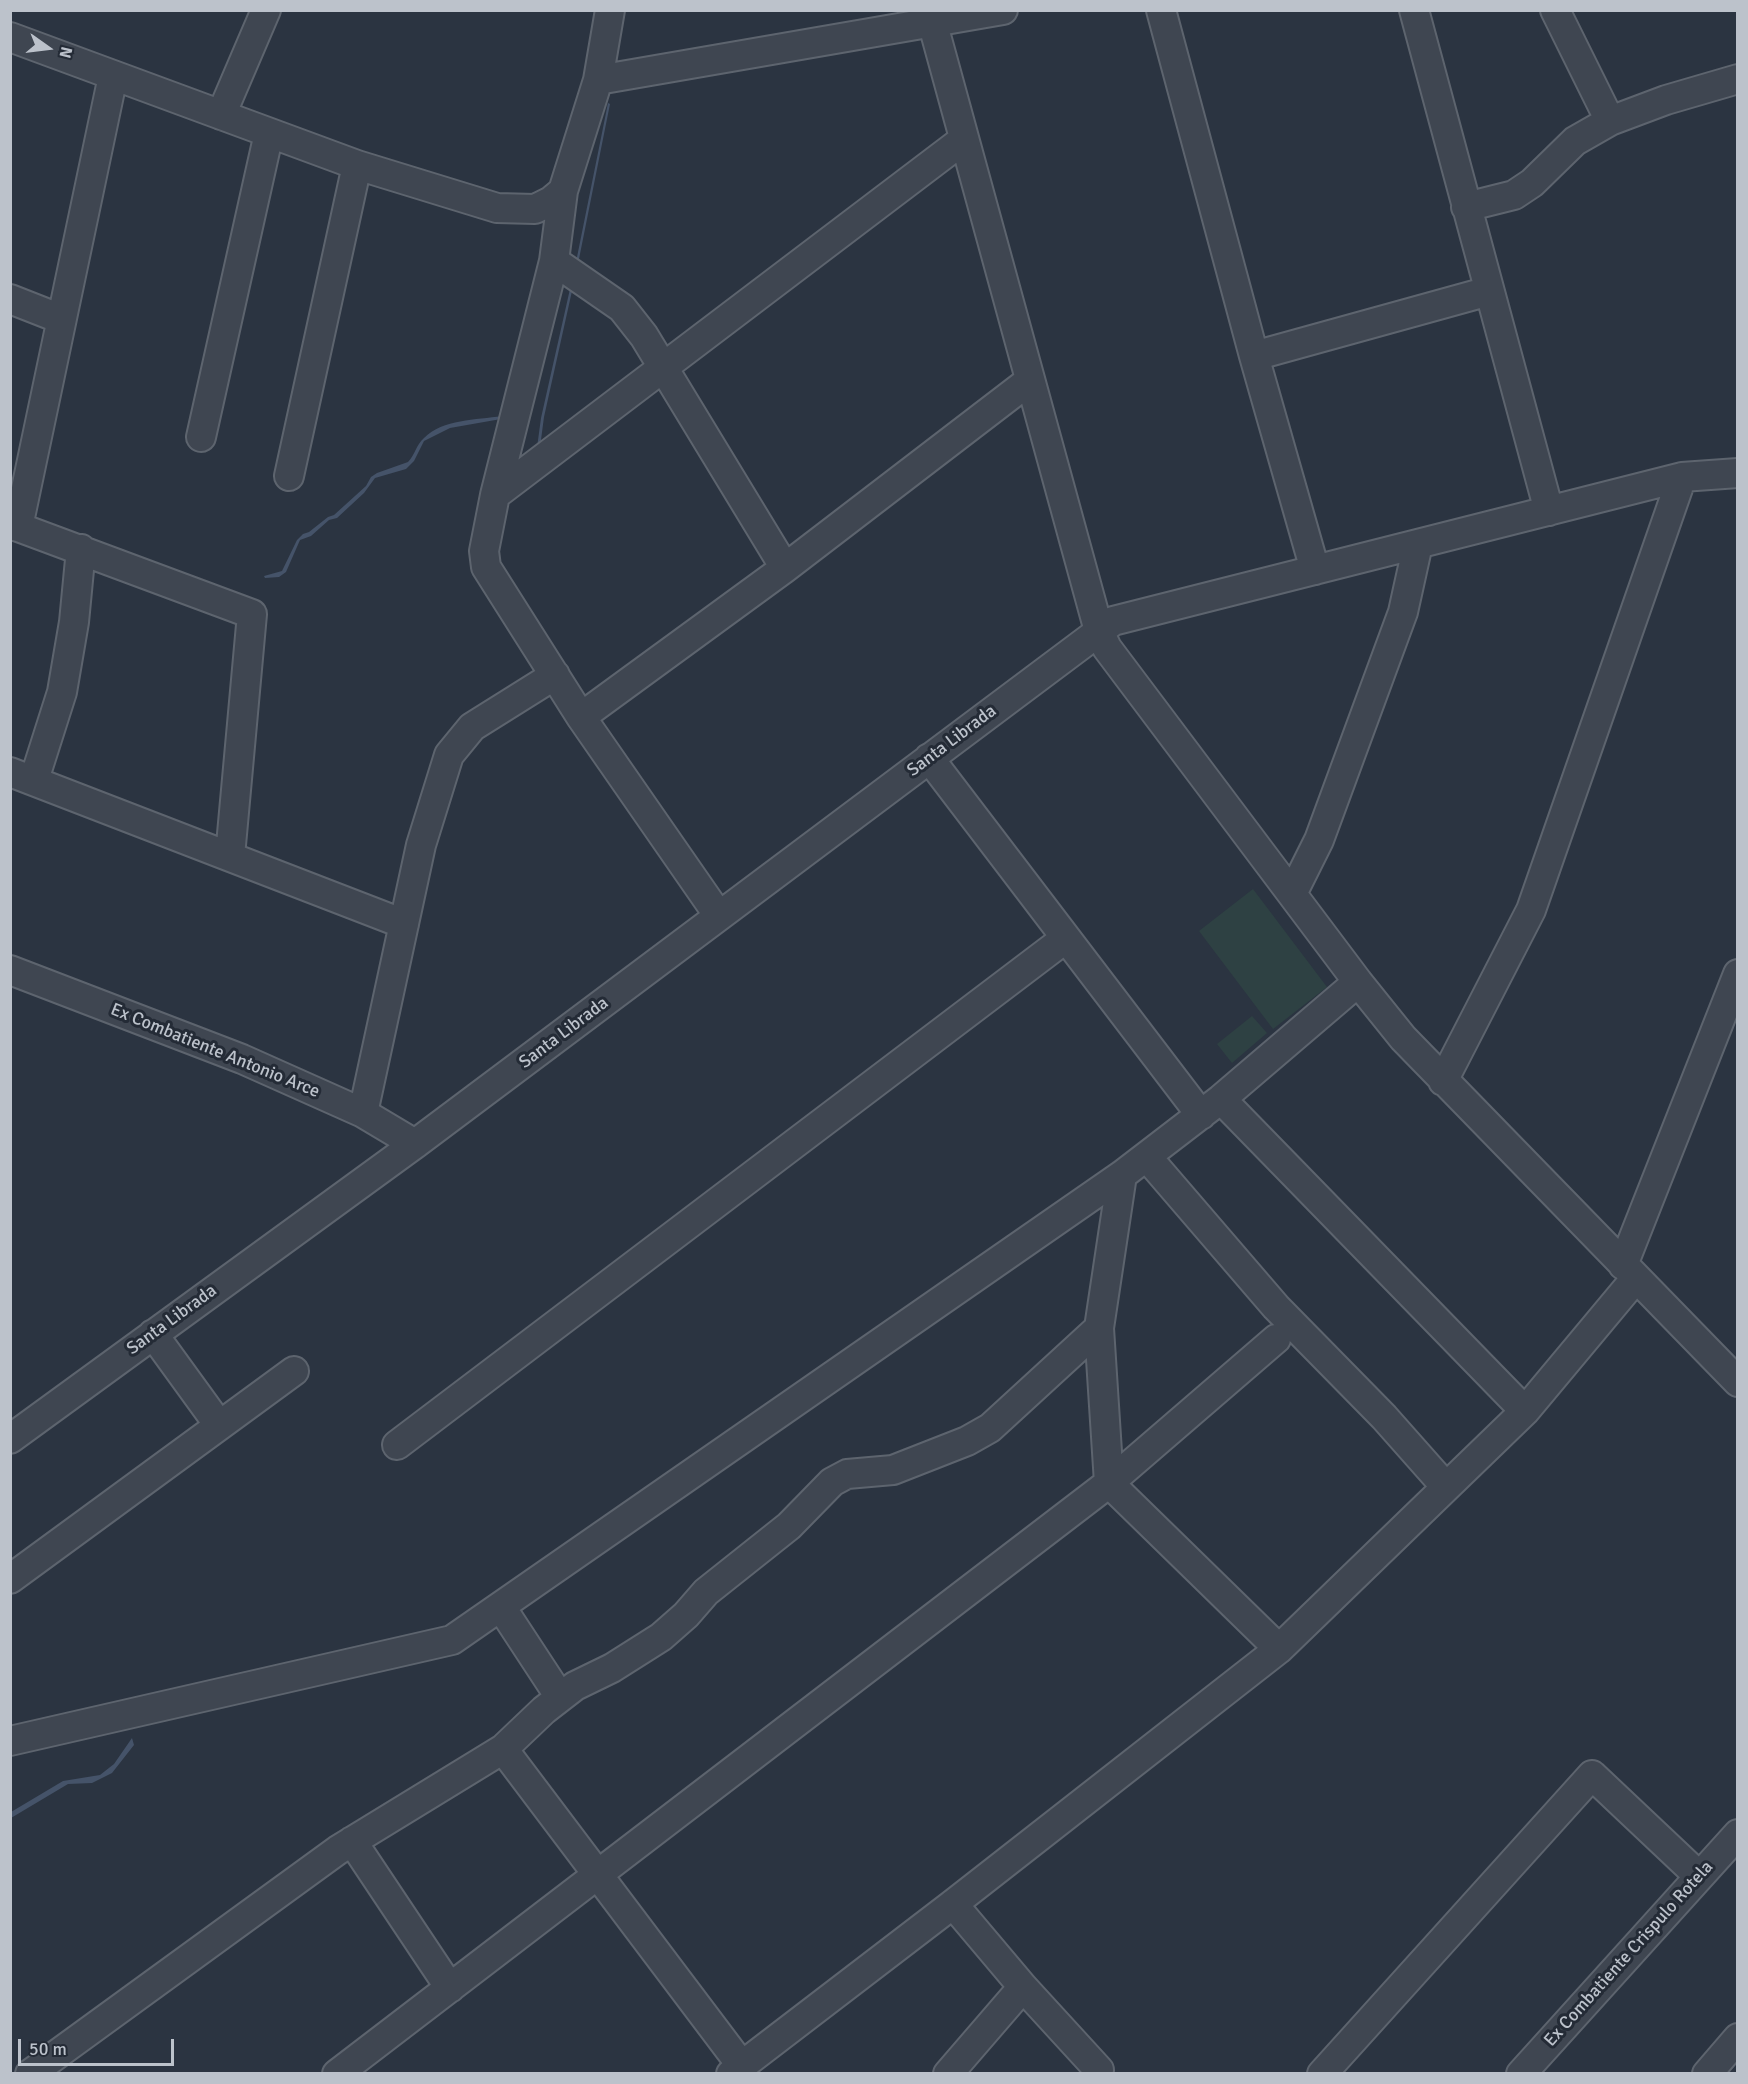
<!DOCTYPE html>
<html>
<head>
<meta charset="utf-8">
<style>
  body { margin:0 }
  #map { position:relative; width:1748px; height:2084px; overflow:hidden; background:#2b3441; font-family:Signika,sans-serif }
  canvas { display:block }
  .frame { position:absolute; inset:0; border:12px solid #bcc2cb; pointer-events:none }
  .north { position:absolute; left:18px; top:18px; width:60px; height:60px; -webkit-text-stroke:4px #242b36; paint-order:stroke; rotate:104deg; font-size:16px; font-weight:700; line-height:24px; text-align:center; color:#bcc2cb }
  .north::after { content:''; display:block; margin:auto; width:21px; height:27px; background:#bcc2cb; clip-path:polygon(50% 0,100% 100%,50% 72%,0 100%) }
  .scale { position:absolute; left:18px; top:2039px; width:156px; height:27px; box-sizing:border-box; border:3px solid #bcc2cb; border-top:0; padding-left:8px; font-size:18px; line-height:21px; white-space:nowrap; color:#bcc2cb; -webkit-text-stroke:4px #242b36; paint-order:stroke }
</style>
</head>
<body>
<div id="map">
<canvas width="1748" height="2084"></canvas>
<div class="frame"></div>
<div class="north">N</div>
<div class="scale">50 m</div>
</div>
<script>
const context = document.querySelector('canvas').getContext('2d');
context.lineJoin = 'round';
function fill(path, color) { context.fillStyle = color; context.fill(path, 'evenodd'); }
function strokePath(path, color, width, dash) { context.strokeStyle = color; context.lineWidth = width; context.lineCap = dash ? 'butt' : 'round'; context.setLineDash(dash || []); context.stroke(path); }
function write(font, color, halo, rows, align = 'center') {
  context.font = font + ' Signika,sans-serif'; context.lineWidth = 6; context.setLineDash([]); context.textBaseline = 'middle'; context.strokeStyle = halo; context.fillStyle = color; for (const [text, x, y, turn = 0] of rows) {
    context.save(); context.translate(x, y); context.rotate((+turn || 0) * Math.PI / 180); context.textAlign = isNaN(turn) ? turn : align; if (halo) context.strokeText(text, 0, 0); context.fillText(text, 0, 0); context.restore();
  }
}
fill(new Path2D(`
  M1253 889 1327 987 1273 1029 1199 931Z
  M1252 1016 1267 1033 1232 1063 1217 1044Z`), '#2e4143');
fill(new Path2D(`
  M608 103 610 104 578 264 576 262Z
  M572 280 574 282 544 417 539 455H536L541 418Z
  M502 416 501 419 450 428 424 441 414 461 406 469 375 478 364 493 337 518 329 520 311 536 300 540 286 572 279 577 265 578 264 576 282 571 297 540 303 534 309 532 328 517 334 515 366 486 371 477 377 473 408 462C415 455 416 445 424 438 443 419 476 420 502 416Z
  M132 1738 134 1745 112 1773 92 1783 68 1784 11 1818V1812L63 1781 100 1775 114 1764Z`), '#455369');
const minor = new Path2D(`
  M610 10 598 80 563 191 554 261 495 495 484 551 486 567 581 717 719 916
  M929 10 1099 631 1107 648 1358 982 1403 1038 1738 1382
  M1161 10 1254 356 1315 570
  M1414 10 1549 511
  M1555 10 1610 121
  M10 37 357 165 497 208 535 209 551 201 563 191
  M598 80 1003 10
  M221 115 266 10
  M1466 207 1514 195 1532 183 1575 141 1610 121 1666 100 1738 79
  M554 261 622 308 644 336 785 568
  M10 299 61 319
  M1254 356 1489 291
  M201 437 269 133
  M289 476 357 165
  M495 495 963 140
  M10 524 252 614 230 856
  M18 527 113 76
  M581 717 785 568 1029 381
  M929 758 1201 1115
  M10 772 404 924
  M34 780 62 692 74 622 81 549
  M1292 894 1319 840 1403 612 1418 544
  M10 970 242 1059 363 1113 415 1144
  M1443 1081 1531 910 1682 477
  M1221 1099 1525 1411
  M363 1113 421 845 449 755 472 727 555 675
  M1147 1157 1276 1307 1384 1417 1446 1487
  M1122 1175 1099 1328 1109 1483 1279 1649
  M1623 1265 1738 974
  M153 1334 219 1425
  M10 1439 415 1144 1113 621 1682 477 1738 473
  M397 1445 1066 938
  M10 1579 294 1371
  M501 1607 560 1697
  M10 1741 452 1640 1122 1175 1221 1099 1358 982
  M503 1749 742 2066
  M352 1841 450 1988
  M953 1904 1023 1987 1099 2070
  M30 2074 338 1850 503 1749 544 1710 575 1686 612 1668 661 1637 686 1615 706 1592 789 1526 832 1482 847 1474 893 1470 967 1441 990 1428 1099 1328
  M337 2074 1109 1483 1276 1339
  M731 2074 953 1904 1279 1649 1525 1411 1636 1278
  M948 2074 1023 1987
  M1322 2074 1592 1775 1699 1876
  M1521 2074 1738 1834
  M1707 2074 1738 2038`);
strokePath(minor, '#5d646e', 32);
strokePath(minor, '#3f4651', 28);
write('18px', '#bcc2cb', '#242b36', [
  ["Santa Librada",952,741,-37],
  ["Santa Librada",564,1033,-37],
  ["Ex Combatiente Antonio Arce",215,1051,22],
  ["Santa Librada",172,1320,-36],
  ["Ex Combatiente Crispulo Rotela",1629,1954,-48]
]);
</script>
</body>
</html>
